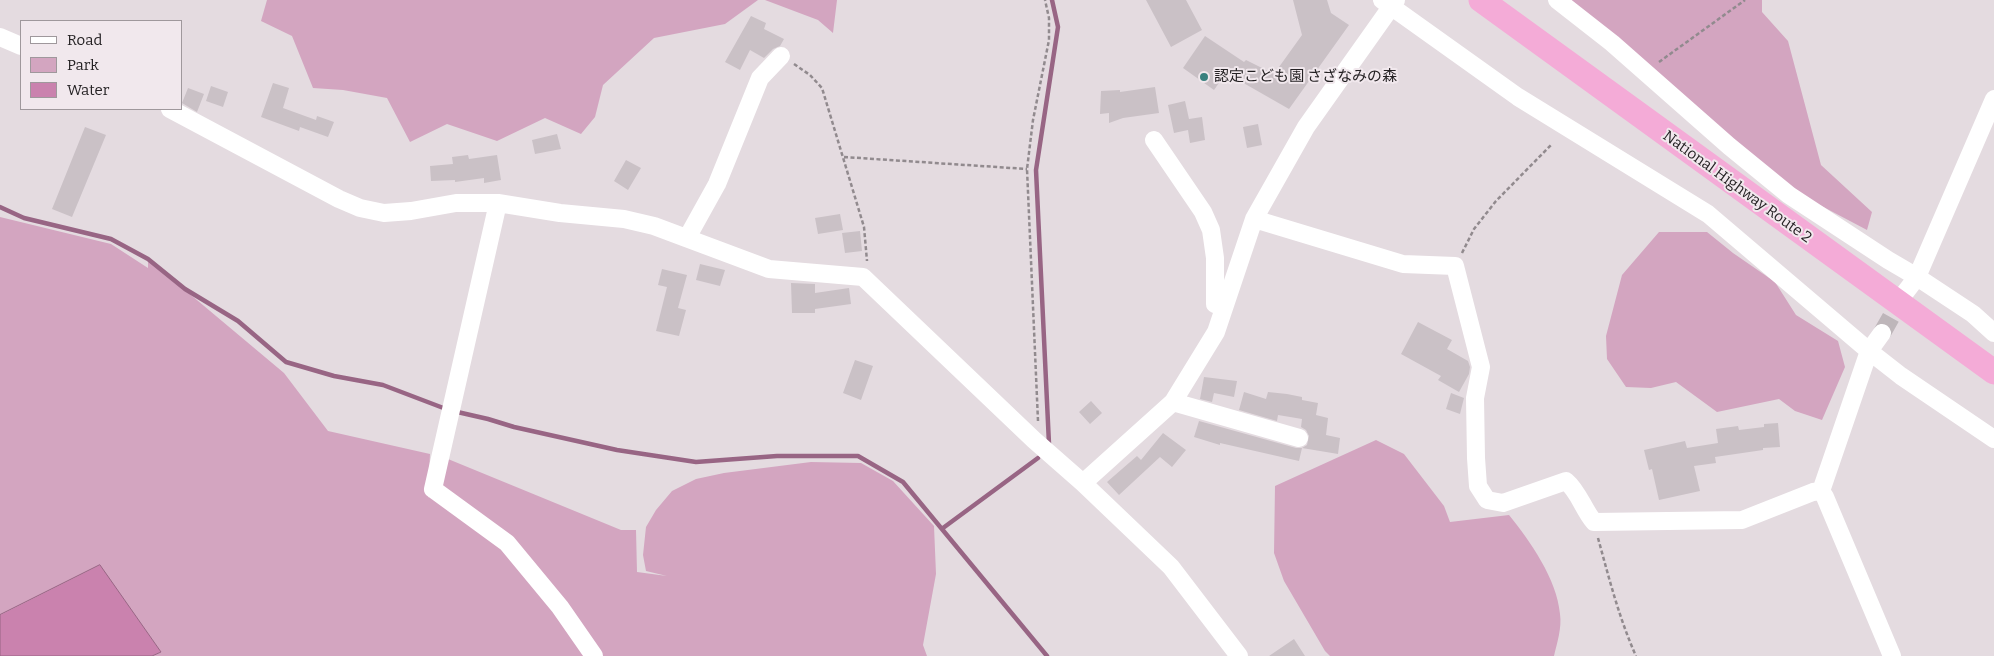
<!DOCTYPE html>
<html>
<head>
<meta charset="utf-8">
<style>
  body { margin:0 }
  #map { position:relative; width:1994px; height:656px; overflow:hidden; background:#e4dbe0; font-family:Bitter,serif }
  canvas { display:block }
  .legend { position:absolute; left:20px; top:20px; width:162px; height:90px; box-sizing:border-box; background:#f1e8ed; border:1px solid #9f989c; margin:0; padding:6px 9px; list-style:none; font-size:15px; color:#242123 }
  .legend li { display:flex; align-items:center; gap:10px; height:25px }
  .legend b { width:25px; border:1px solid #9f989c }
</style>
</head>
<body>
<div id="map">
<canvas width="1994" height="656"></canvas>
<ul class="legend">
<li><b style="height:6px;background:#fff"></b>Road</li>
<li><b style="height:14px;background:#d3a5c0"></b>Park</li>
<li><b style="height:14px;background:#ca82ae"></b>Water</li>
</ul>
</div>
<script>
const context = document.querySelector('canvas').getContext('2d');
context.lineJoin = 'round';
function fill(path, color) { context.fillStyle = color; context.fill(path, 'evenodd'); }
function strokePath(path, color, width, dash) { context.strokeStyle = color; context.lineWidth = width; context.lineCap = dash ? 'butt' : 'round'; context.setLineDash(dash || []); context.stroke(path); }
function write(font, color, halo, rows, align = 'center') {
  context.font = font + ' Bitter,"Noto Sans JP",serif'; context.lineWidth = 4; context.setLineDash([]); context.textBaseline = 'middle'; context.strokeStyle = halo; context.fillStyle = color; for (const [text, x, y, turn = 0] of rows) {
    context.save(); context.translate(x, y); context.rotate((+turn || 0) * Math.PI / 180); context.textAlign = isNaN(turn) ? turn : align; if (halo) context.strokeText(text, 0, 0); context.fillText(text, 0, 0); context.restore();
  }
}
fill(new Path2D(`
  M267 0H758L725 24 654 38 603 85 595 117 581 134 545 118 497 141 447 124 410 142 387 98 343 90 313 88 292 36 261 21Z
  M765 0H837L833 33 818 20Z
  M1571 0H1762V12L1788 41 1821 165 1872 212 1867 230 1795 192Z
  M0 217 111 244 148 268V259L284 373 328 431 430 454 428 498 448 459 621 530H636L637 572 667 576 646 571 643 555 646 527 656 510 672 491 696 479 724 473 811 462 861 463 893 481 934 526 936 574 923 645 927 656H152L161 652 100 566 0 615Z
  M1659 232H1707L1733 253 1775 282 1796 315 1838 341 1845 367 1822 420 1795 411 1779 399 1717 412 1676 382 1651 388 1626 387 1607 359 1606 336 1622 275Z
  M1376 440 1404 454 1444 506 1450 522 1509 515C1530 541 1557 579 1560 614 1562 628 1557 643 1554 656H1330L1325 651 1284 581 1274 553 1275 486Z`), '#d3a5c0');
const water = new Path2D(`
  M100 565 161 652 152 656H0V615Z`);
fill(water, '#ca82ae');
strokePath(water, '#986584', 1);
strokePath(new Path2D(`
  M0 207 24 218 111 239 148 259 185 289 238 321 286 362 334 376 383 385 446 409
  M453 411 488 419 514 427 617 450 696 462 777 456H858L903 482 1047 656
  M1049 444 1036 170 1058 27 1052 0
  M943 528 1038 458`), '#986584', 4.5);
fill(new Path2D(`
  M1146 0H1186L1202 30 1171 47Z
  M1293 0H1327L1331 13 1349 25 1289 109 1226 73 1214 90 1183 68 1205 36 1244 62 1246 60 1274 74 1302 35Z
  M751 16 766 23 764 29 784 39 780 46 773 49 764 58 750 50 740 70 725 62Z
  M273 83 289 88 283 108 316 120 317 116 334 122 328 137 300 127 299 131 261 117Z
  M211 86 228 92 223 107 206 101Z
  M1155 87 1159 113 1123 118 1109 123V113L1100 114 1101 91 1120 90V92Z
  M188 88 204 94 197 112 182 103Z
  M1185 101 1189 119 1202 117 1205 140 1190 143 1188 130 1174 133 1168 105Z
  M1258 124 1262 145 1247 148 1243 127Z
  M85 127 106 135 72 217 52 209Z
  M557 134 561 149 535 154 532 140Z
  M468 155 469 159 497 155 501 180 484 183V178L455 182V180L431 181 430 166 453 164 452 157Z
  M626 160 641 168 628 190 614 181Z
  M840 214 843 230 818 234 815 218Z
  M860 231 862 251 845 253 842 233Z
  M700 264 725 270 720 286 696 280Z
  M662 269 687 275 678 308 686 310 679 336 656 331 667 287 658 285Z
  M791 283 815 284V293L849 288 851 304 815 309V313H792Z
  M1418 322 1452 340 1447 349 1468 361 1470 367 1469 374 1459 392 1438 380 1441 376 1401 354Z
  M855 360 873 366 861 400 843 393Z
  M1204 377 1237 381 1234 397 1214 393 1212 402 1200 399Z
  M1244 392 1266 399 1268 392 1287 394 1302 397V400L1318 403 1316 415 1328 418 1326 435 1340 438 1338 454 1302 448 1299 461 1220 443V445L1194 437 1199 421 1296 448H1302L1307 445 1309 436 1306 430 1301 427 1302 419 1278 415 1277 421 1239 410Z
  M1451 393 1464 398 1460 414 1446 409Z
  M1091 401 1102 413 1090 424 1079 412Z
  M1778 423 1780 447 1763 448V450L1715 457 1716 463 1694 466 1700 491 1659 500 1652 469 1649 470 1644 450 1685 441 1687 448 1718 443 1716 429 1738 426 1739 430 1764 427V424Z
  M1163 433 1186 450 1172 467 1160 457 1119 495 1107 482 1137 456 1141 460Z
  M1294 639 1305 656H1269Z`), '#cac1c6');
strokePath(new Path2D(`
  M1882 333 1904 294`), '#beb6ba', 18, [18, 9]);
strokePath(new Path2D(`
  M1659 62 1745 0
  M794 64 810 75 822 88 864 227 867 261
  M844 157 1027 169
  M1462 253 1474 229 1496 201 1551 145
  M1038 421 1027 169 1033 120 1049 40V18L1045 0
  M1598 538C1609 578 1619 618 1636 656`), '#918a8e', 2.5, [4, 2.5]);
strokePath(new Path2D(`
  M1382 0 1518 97 1708 214 1869 351 1901 376 1994 439
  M1557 0 1612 43 1729 146 1789 195 1888 260 1917 277 1973 314 1994 333
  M0 37 21 46
  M170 109 339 199 360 208 384 213 411 211 456 203H498L560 213 624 219 654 226 769 269 863 277 1034 440 1083 483 1171 567 1239 656
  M1154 140 1203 212 1211 230 1215 258V304L1223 307
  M498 203 433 489 507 543 560 607 594 656
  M1254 219 1403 264 1455 266 1481 367 1475 398 1476 458 1478 486 1487 500 1503 503 1566 481C1579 492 1583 509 1594 522L1742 520 1813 492 1821 491
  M687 238 717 184 760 78 781 56
  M1904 294 1917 277 1994 99
  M1173 402 1299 438
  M1083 483 1173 402 1216 332 1254 219 1306 127 1396 0
  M1821 491 1825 497 1892 656
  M1821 491 1869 351 1882 333`), '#fff', 18);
strokePath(new Path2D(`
  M1481 0 1994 372`), '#f4abd7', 25);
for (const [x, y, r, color] of [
  [1204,77,5,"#38807e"]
]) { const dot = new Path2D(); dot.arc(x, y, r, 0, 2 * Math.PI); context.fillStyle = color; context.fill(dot); strokePath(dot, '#f1e8ed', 2); }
write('15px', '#242123', '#f1e8ed', [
  ["認定こども園 さざなみの森",1214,77]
], 'left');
write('15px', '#242123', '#f1e8ed', [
  ["National Highway Route 2",1737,187,36]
]);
</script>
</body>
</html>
